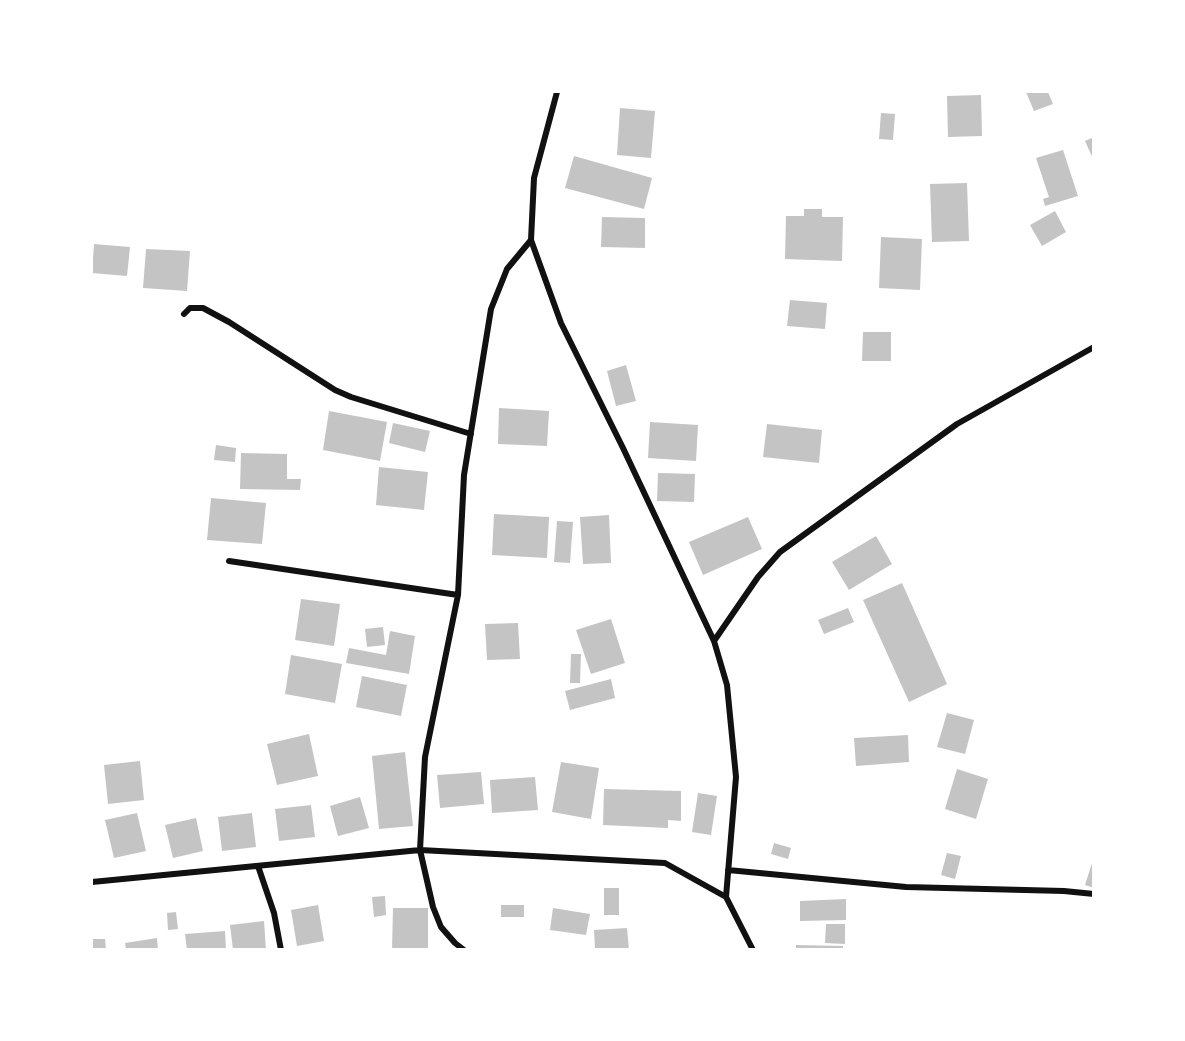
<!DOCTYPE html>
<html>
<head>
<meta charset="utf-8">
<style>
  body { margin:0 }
  #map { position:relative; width:1185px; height:1041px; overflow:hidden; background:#fff; font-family:"Public Sans",sans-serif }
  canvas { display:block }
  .frame { position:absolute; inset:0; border:93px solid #fff; pointer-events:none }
</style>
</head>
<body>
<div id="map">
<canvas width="1185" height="1041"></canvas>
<div class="frame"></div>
</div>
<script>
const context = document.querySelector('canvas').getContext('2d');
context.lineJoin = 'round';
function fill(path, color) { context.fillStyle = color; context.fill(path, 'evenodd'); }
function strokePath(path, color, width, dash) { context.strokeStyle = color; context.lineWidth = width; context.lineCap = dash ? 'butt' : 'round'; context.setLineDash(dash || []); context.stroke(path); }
fill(new Path2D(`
  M1026 92H1048L1053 104 1034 111Z
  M981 95 982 136 948 137 947 96Z
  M620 108 655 111 651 158 617 155Z
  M881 113 895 114 893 140 879 139Z
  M1094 137V161L1085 141Z
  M1063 150 1078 196 1045 206 1043 199 1049 197 1036 158Z
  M574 156 652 178 644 209 565 188Z
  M967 183 969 241 932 242 930 184Z
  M804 209H822V217H843L842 261 785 259 786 216H804Z
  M1055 211 1066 232 1042 246 1030 225Z
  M602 217 645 218V248L601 247Z
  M881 237 922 239 920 290 879 288Z
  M94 244 130 247 127 276 92 273Z
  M146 249 190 251 187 291 143 288Z
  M790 300 827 303 825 329 787 326Z
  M863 332H891V361H862Z
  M626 365 636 401 616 406 607 371Z
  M499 408 549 411 547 446 498 444Z
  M329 411 387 422 380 461 323 450Z
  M650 422 698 425 696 461 648 458Z
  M393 423 430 431 425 452 389 443Z
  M767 424 822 430 819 463 763 457Z
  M216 445 236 448 235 462 214 460Z
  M241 453 287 454V479H301L300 490 240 489Z
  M379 467 428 472 424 510 376 505Z
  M658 473 695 474 694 502 657 501Z
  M211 498 266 503 262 544 207 540Z
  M494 514 549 517 547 558 492 555Z
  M609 515 611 563 583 564 580 517Z
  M748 517 762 549 703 575 689 542Z
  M557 521 573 522 570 563 554 562Z
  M876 536 892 564 849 590 832 562Z
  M902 583 947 684 909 702 863 600Z
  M301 599 340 604 334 646 295 640Z
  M848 608 854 622 824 634 818 620Z
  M611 619 625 663 591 674 576 630Z
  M518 623 520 659 487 660 485 624Z
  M383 627 385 645 367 647 365 629Z
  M390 631 415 636 409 674 346 663 349 648 386 655Z
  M571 654H581L580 683H570Z
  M291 655 342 664 335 703 285 694Z
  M362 676 407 685 401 716 356 707Z
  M611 679 615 698 570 710 565 691Z
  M947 713 974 720 965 754 937 747Z
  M309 734 318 776 277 785 267 744Z
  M908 735 909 762 856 766 854 738Z
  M405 752 413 826 379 829 372 756Z
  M140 761 144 800 108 804 104 765Z
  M561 762 599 768 591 819 552 812Z
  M957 769 988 779 976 819 945 809Z
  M481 772 484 804 440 808 437 775Z
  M535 777 538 810 492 813 490 780Z
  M604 789 681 791V821L668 820V828L603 825Z
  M698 793 717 796 711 835 692 832Z
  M360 797 369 828 338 836 330 806Z
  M311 805 315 837 279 841 275 809Z
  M137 813 146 851 114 858 105 820Z
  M252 813 256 847 222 851 218 817Z
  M196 818 203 851 173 858 165 825Z
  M774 843 791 848 788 859 771 854Z
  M947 853 961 856 955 879 941 875Z
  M1093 860H1094V888L1085 885Z
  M604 888H619V915H604Z
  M385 896 386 915 374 917 372 897Z
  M846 899V920L800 921V901Z
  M318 905 324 941 297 946 291 910Z
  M501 905H524V917H501Z
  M393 908H428V950H392Z
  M553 908 590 914 586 935 550 930Z
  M176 912 178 929 168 930 167 913Z
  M264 921 266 950H233L230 925Z
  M826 924H845V944L825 943Z
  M627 928 629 950H595L594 930Z
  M225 931 226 950H187L185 934Z
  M157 938 158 950H126L125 943Z
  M92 939H105L106 950H92Z
  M796 945 843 946V950H796Z`), '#c4c4c4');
strokePath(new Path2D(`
  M557 92 534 178 531 240 561 323 623 448 714 641 727 685 736 777 726 897
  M184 314 190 308H203L229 322 335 390 351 397 471 434
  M229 561 458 595
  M714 641 758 577 780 552 957 424 1094 347
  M258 866 274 913 281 950
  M728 870 906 887 1064 891 1094 894
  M92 882 420 850 665 863 726 897 753 950
  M464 950 455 943 441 927 433 907 420 850 425 757 458 595 464 475 491 309 507 269 531 240`), '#111', 6);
</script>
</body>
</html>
